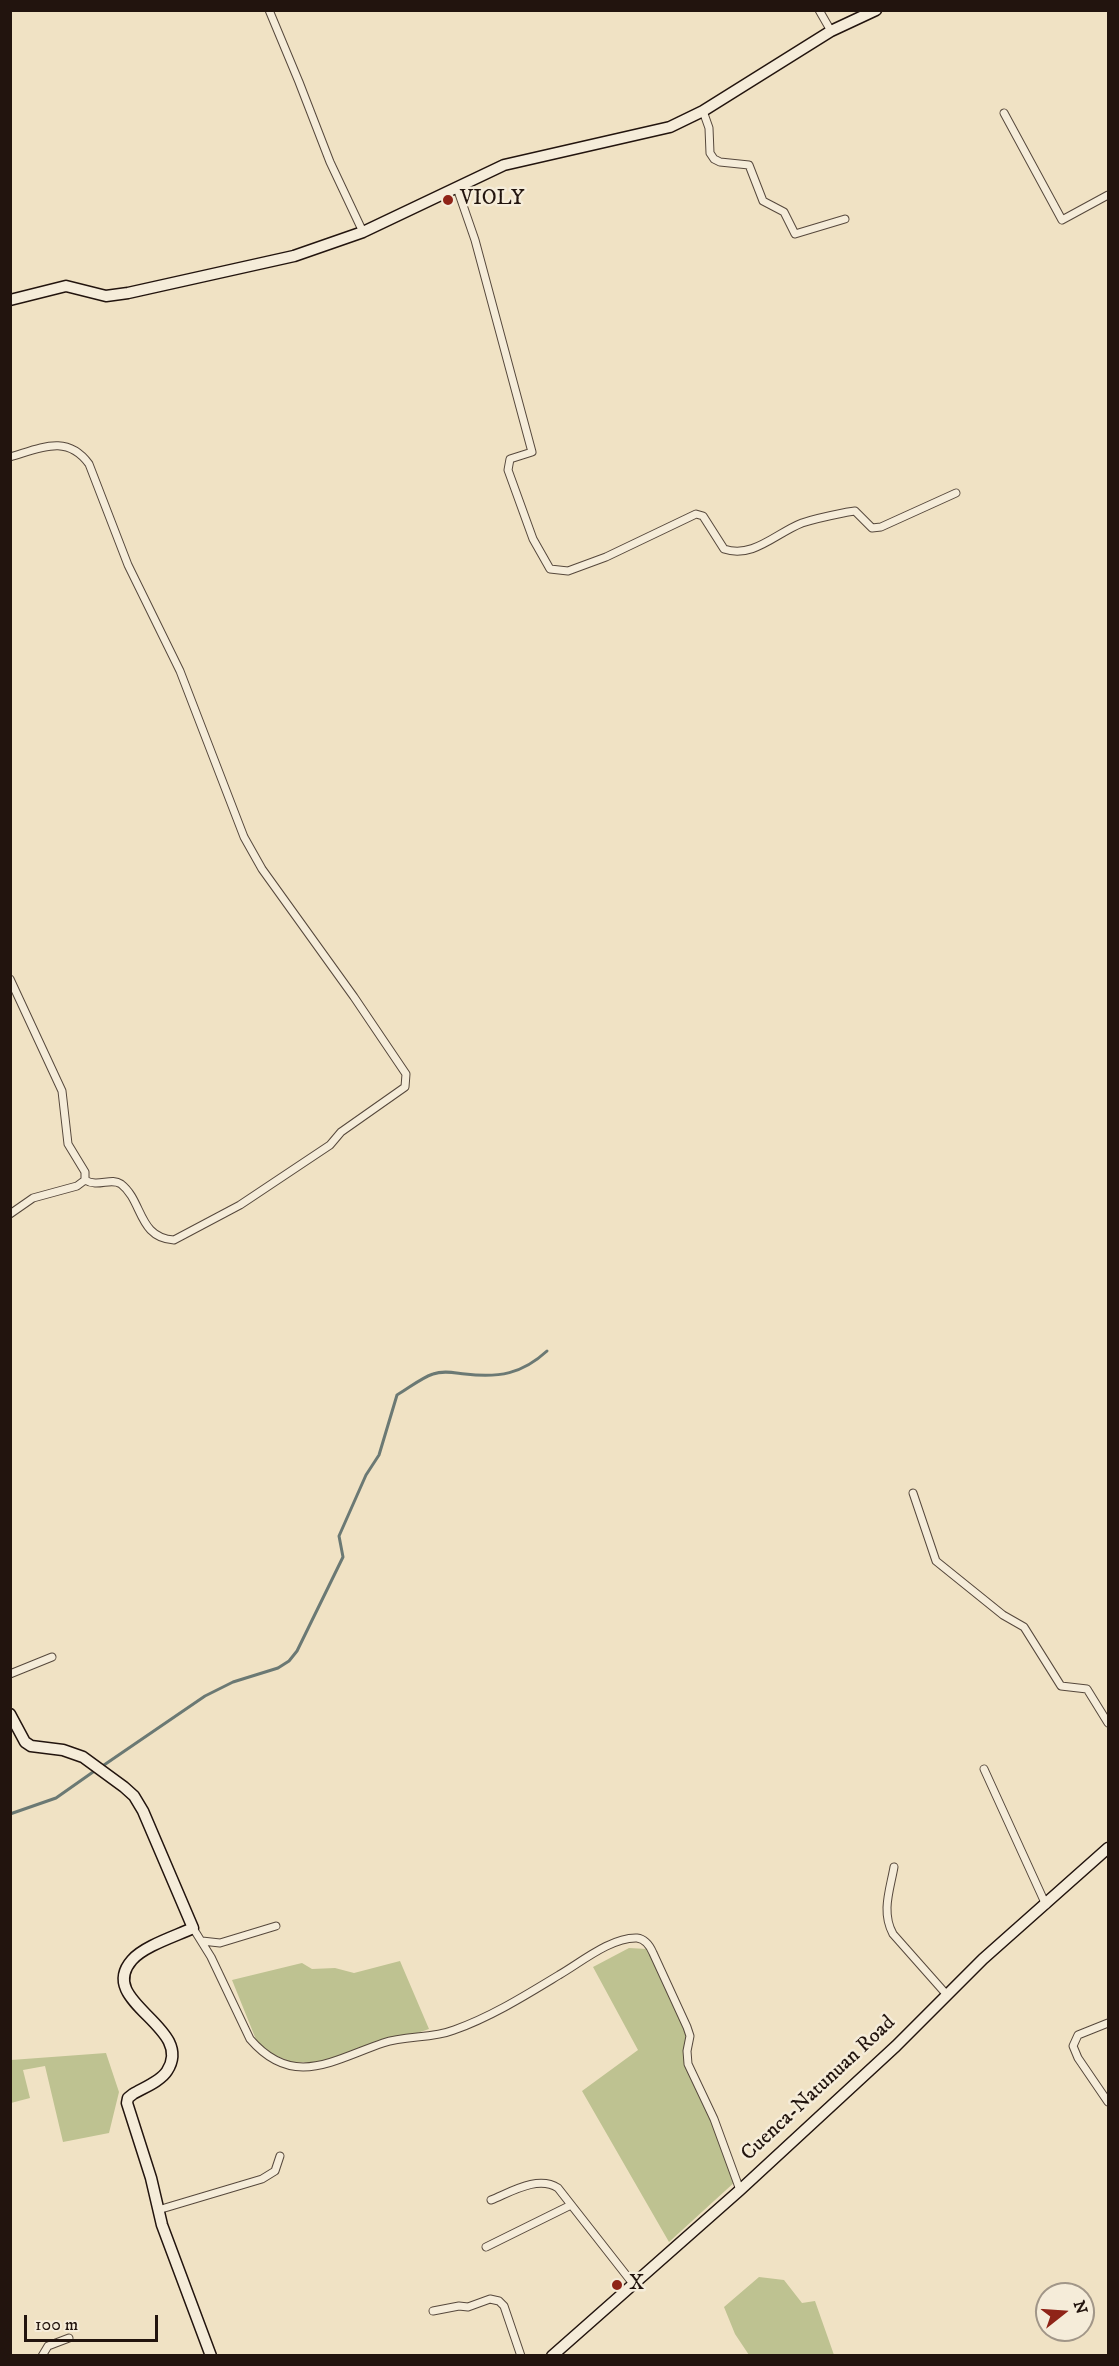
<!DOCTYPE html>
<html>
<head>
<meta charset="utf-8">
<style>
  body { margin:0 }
  #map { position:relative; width:1119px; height:2366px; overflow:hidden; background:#f0e2c4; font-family:"IM FELL DW Pica",serif }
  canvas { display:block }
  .frame { position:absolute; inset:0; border:12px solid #22140e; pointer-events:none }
  .north { position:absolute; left:1035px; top:2282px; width:60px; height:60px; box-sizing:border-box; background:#f5ecd9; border:2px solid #a19688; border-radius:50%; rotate:73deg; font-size:16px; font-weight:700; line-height:24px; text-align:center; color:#22140e }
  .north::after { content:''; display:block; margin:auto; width:21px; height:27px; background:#8f2418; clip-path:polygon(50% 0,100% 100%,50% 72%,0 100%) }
  .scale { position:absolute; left:24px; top:2315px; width:134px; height:27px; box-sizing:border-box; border:3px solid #22140e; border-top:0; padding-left:8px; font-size:18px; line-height:21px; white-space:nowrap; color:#22140e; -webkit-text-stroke:4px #f5ecd9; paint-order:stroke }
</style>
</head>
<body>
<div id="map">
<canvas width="1119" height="2366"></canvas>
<div class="frame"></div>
<div class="north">N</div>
<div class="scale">100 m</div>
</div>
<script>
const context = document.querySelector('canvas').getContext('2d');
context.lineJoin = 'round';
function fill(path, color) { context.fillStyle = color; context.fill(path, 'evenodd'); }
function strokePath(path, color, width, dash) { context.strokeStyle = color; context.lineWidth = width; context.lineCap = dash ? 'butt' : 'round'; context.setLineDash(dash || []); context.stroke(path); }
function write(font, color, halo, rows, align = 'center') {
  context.font = font + ' "IM FELL DW Pica",serif'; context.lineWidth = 5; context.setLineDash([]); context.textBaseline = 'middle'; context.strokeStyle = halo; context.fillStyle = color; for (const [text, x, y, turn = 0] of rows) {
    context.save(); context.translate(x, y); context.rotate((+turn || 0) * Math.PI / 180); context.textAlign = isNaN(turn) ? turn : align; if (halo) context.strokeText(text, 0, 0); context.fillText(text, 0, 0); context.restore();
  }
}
fill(new Path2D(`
  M629 1948 647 1949 689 2037 684 2053 688 2070 711 2113 737 2180 669 2242 582 2091 638 2050 593 1967Z
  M400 1961 429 2029 330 2063 292 2062 274 2055 257 2042 232 1980 302 1963 312 1969 335 1968 354 1973Z
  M106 2053 119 2092 109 2133 63 2142 45 2066 23 2070 30 2098 11 2103V2060Z
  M759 2277 784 2280 802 2303 815 2301 834 2355H749L735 2334 724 2307Z`), '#bec291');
strokePath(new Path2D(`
  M104 1765 205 1696 233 1682 278 1668 289 1661 297 1651 343 1557 339 1536 366 1475 379 1455 397 1395C409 1388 421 1378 433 1374 444 1370 455 1373 465 1374 499 1378 522 1374 547 1351
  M10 1814 56 1798 93 1772`), '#6b7974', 3);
const street = new Path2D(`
  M269 10 299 82 330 162 363 232
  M819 10 831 31
  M703 111 709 128 710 153 714 159 720 162 749 165 763 201 784 212 795 234 845 219
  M1004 113 1062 220 1108 195
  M457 188 475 240 532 452 510 459 508 470 533 539 550 569 568 571 606 557 696 514 703 516 724 549C753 559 776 533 802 523 817 518 833 515 848 512L855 511 872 528 881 527 956 493
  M10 457C41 448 67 434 89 464L128 565 180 671 244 837 262 869 354 997 406 1074 405 1087 341 1132 330 1145 240 1205 174 1240C138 1238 143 1201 121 1184 111 1177 98 1188 85 1180
  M10 979 62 1091 68 1144 85 1172V1180
  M10 1214 33 1198 77 1186 85 1180
  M913 1493 936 1561 1003 1615 1024 1627 1061 1686 1087 1689 1108 1723
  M10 1674 52 1657
  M984 1769 1046 1905
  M894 1867C890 1890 881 1912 893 1934L947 1995
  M193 1928 211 1957 250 2039C293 2089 333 2060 383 2043 406 2035 431 2039 454 2030 491 2017 526 1995 559 1975 580 1963 611 1937 637 1938 646 1939 650 1946 653 1953L687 2027 690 2036 687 2051 688 2064 714 2119 740 2190
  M202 1941 220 1943 276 1926
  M1108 2023 1078 2035 1073 2046 1078 2058 1108 2102
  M491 2200C511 2192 538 2175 558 2188L634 2285
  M158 2210 262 2179 275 2171 280 2156
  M486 2247 571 2205
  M433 2311 459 2306 468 2307 490 2299 499 2301 504 2306 521 2356
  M42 2356 48 2346 69 2338`);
const secondary = new Path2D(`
  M10 300 66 286 106 296 128 293 294 256 363 232 504 165 670 127 703 111 831 31 876 10
  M10 1714 25 1742 31 1746 63 1750 83 1757 124 1787 134 1796 143 1811 193 1928C176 1936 144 1946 132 1960 95 2002 196 2027 167 2071 161 2081 143 2088 133 2094L128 2098 127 2103 151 2178 162 2225 211 2356
  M552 2356 740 2190 896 2046 983 1959 1108 1848`);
strokePath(street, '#56483c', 9);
strokePath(secondary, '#22140e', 13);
strokePath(street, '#f5ecd9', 7);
strokePath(secondary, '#f5ecd9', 10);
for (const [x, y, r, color] of [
  [448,200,6,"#8f2418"],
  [617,2285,6,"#8f2418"]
]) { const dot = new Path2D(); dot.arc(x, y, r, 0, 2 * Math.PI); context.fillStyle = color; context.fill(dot); strokePath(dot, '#f5ecd9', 2); }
write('21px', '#22140e', '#f5ecd9', [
  ["VIOLY",460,200],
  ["X",629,2285]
], 'left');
write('21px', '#22140e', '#f5ecd9', [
  ["Cuenca-Natunuan Road",819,2089,-43]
]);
</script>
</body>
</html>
